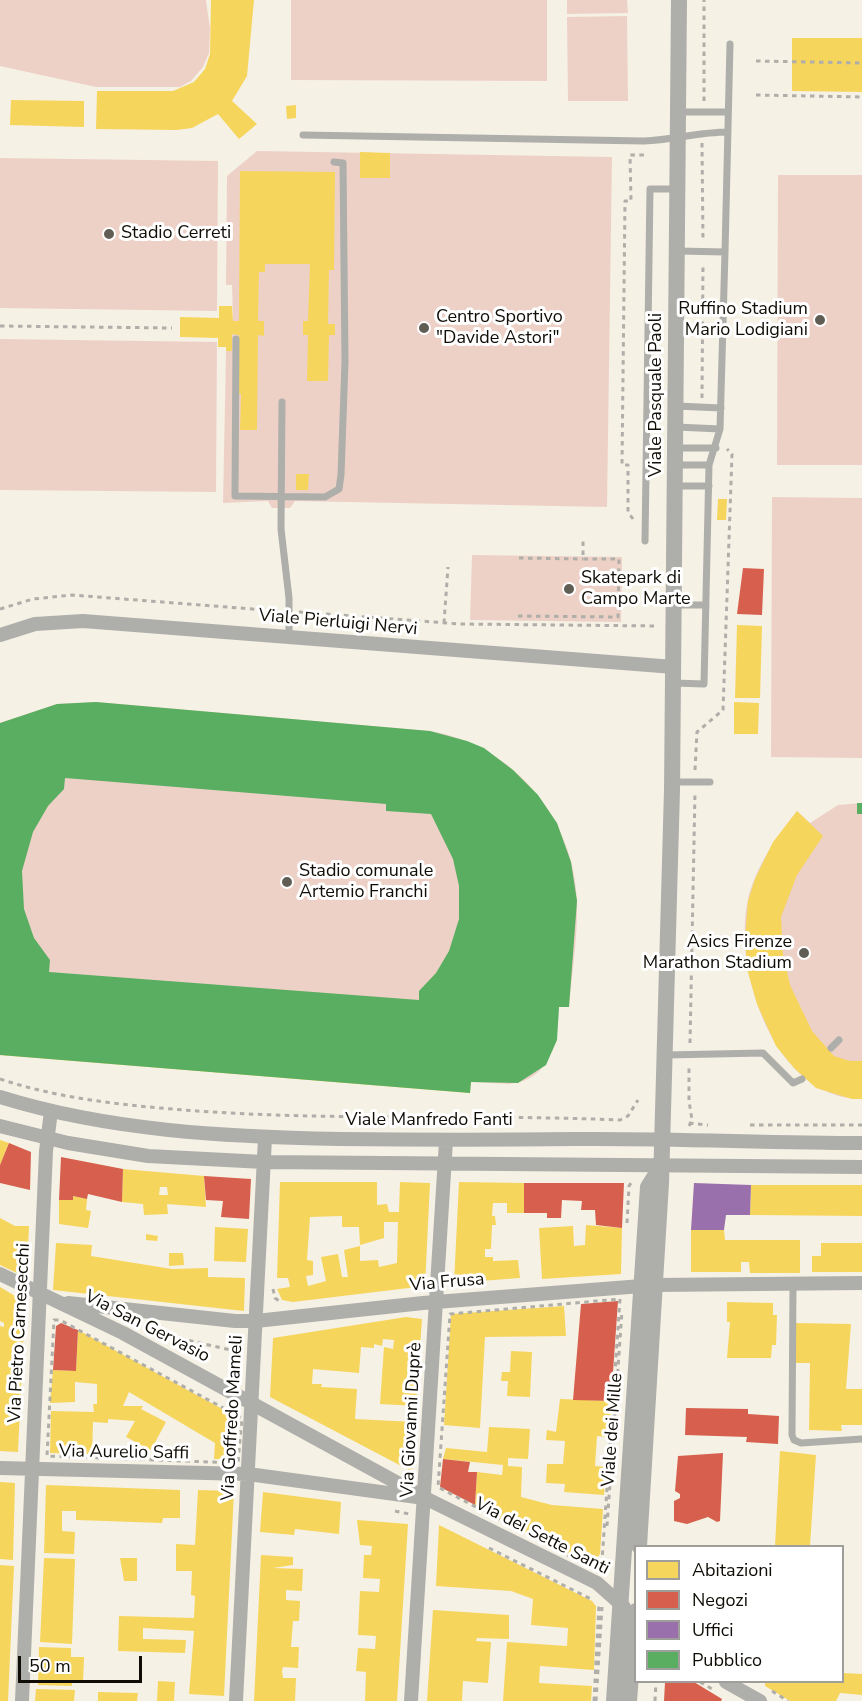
<!DOCTYPE html>
<html>
<head>
<meta charset="utf-8">
<style>
  body { margin:0 }
  #map { position:relative; width:862px; height:1701px; overflow:hidden; background:#f6f1e5; font-family:"Nunito Sans",sans-serif }
  canvas { display:block }
  .legend { position:absolute; left:634px; top:1545px; width:210px; height:138px; box-sizing:border-box; background:#fff; border:2px solid #9f9e9b; margin:0; padding:8px 10px; list-style:none; font-size:18px; color:#100d06 }
  .legend li { display:flex; align-items:center; gap:12px; height:30px }
  .legend b { width:30px; border:2px solid #9f9e9b }
  .scale { position:absolute; left:18px; top:1656px; width:124px; height:27px; box-sizing:border-box; border:3px solid #100d06; border-top:0; padding-left:8px; font-size:18px; line-height:21px; white-space:nowrap; color:#100d06; -webkit-text-stroke:4px #fff; paint-order:stroke }
</style>
</head>
<body>
<div id="map">
<canvas width="862" height="1701"></canvas>
<ul class="legend">
<li><b style="height:16px;background:#f6d55c"></b>Abitazioni</li>
<li><b style="height:16px;background:#d6604d"></b>Negozi</li>
<li><b style="height:16px;background:#9970ab"></b>Uffici</li>
<li><b style="height:16px;background:#5aae61"></b>Pubblico</li>
</ul>
<div class="scale">50 m</div>
</div>
<script>
const context = document.querySelector('canvas').getContext('2d');
context.lineJoin = 'round';
function fill(path, color) { context.fillStyle = color; context.fill(path, 'evenodd'); }
function strokePath(path, color, width, dash) { context.strokeStyle = color; context.lineWidth = width; context.lineCap = dash ? 'butt' : 'round'; context.setLineDash(dash || []); context.stroke(path); }
function write(font, color, halo, rows, align = 'center') {
  context.font = font + ' "Nunito Sans",sans-serif'; context.lineWidth = 6; context.setLineDash([]); context.textBaseline = 'middle'; context.strokeStyle = halo; context.fillStyle = color; for (const [text, x, y, turn = 0] of rows) {
    context.save(); context.translate(x, y); context.rotate((+turn || 0) * Math.PI / 180); context.textAlign = isNaN(turn) ? turn : align; if (halo) context.strokeText(text, 0, 0); context.fillText(text, 0, 0); context.restore();
  }
}
fill(new Path2D(`
  M0 0H206L210 29 209 53 203 67 191 81 180 87H96L0 66Z
  M291 0H547V81L291 80Z
  M567 0H627L628 13 567 14Z
  M627 16 628 101H568L567 17Z
  M257 151 612 157 607 507 295 501 290 508H272L268 501 223 503 226 351H232V334H238L239 321H233L232 285H226L227 176Z
  M0 158 218 161 217 311 0 308Z
  M778 175H862V465H777Z
  M0 339 217 342 216 492 0 490Z
  M772 497 862 498V758L771 757Z
  M472 555 622 557 621 622 470 620Z
  M96 702 430 731C513 745 574 818 577 901 578 936 572 972 569 1007H559C557 1042 551 1080 509 1084L0 1055V723L57 704Z
  M862 803V1099C775 1100 732 971 748 899 756 866 776 838 797 811L810 823 838 805Z`), '#edd1c7');
fill(new Path2D(`
  M211 0H254L247 76 232 101 257 124 239 139 218 114 192 128 177 130 96 129 97 91H173L194 82 205 69 210 54Z
  M792 38H862V92L792 91Z
  M11 100 84 101V127L10 125Z
  M296 105V118L287 119 286 106Z
  M360 152 390 153V178H360Z
  M240 171 335 172 334 270H329L328 324H335V335H329L328 381H307L308 335H303V321H308L310 264H265V272H259L258 321H264V336L258 335 257 430H240L241 394H238L239 335 232 334V351H226V347H218V338L180 337V317L219 318V306H232L233 321H239Z
  M296 474H309L308 490H296Z
  M718 499H727L726 520H717Z
  M737 625 762 626 760 698H735Z
  M734 702 759 703 758 734H734Z
  M797 811 823 836 797 875 781 917 783 954 790 985 812 1031 834 1056 850 1061H862V1099H852L816 1088 794 1068 776 1046 757 1004 747 969 745 938 748 901 755 879 773 842Z
  M0 997 474 1032 470 1093 0 1055Z
  M0 1140 9 1143 0 1165Z
  M123 1169 204 1176 206 1207 167 1204 168 1214 144 1215 143 1204 122 1202ZM160 1187H167L168 1195H159Z
  M280 1182H377V1205L387 1204 389 1212H399L400 1182 430 1183 425 1286 293 1302 282 1300 277 1289 290 1287 288 1278H277ZM342 1216V1227H359L360 1245 384 1238V1222H398L397 1263 379 1267 378 1260 360 1261V1246L344 1250 348 1277H342L338 1254 321 1257 326 1281 308 1286 306 1276 313 1275V1261L307 1260 310 1217Z
  M459 1182 524 1183V1213H507V1203H493L492 1216H495L496 1225H492L491 1249H485V1257H493V1261L518 1260 520 1278 454 1283Z
  M751 1185H862V1216L750 1215Z
  M73 1196 87 1199 86 1210 91 1211 88 1228 59 1224V1200H73Z
  M0 1218 15 1226H29L27 1268 17 1273 0 1265Z
  M586 1225 622 1228 621 1274 542 1279 539 1228 573 1226 574 1246 585 1245Z
  M215 1227 248 1229 246 1262 214 1261Z
  M691 1230H724L725 1240H800V1273H750L749 1262H741V1272H691Z
  M146 1234 158 1236 157 1241 146 1240Z
  M56 1243 92 1245 91 1256 172 1269 208 1268V1277L245 1278 244 1311 53 1290Z
  M821 1243H862V1272H812V1256H821Z
  M169 1253H183L184 1265 169 1266Z
  M0 1287 25 1302 18 1452 0 1451V1326L4 1327V1323L0 1321Z
  M727 1302 773 1303V1315H777L776 1345H772L771 1358H727L730 1322H727Z
  M564 1306 566 1336 485 1337 480 1428 444 1425 451 1314Z
  M406 1317 422 1319 416 1406 380 1404 384 1347 393 1349 394 1340 383 1339 382 1346 374 1344V1348L361 1347 359 1373 313 1369 312 1384H322L321 1387 357 1389 355 1419 415 1422 413 1468 409 1470 270 1397 273 1338Z
  M794 1323 851 1324 846 1389H862V1425H841L842 1431 809 1430 810 1363H794Z
  M78 1330 237 1417 235 1459H214L215 1443 129 1392 123 1406H143L141 1409 166 1422 151 1450 126 1437 135 1421 108 1419V1423L93 1422 92 1454 50 1453 51 1411 94 1412 93 1404H97V1384L75 1382V1402L50 1403 53 1370 76 1371Z
  M511 1351 532 1352 530 1397 507 1396 508 1381H501L502 1372H510Z
  M560 1399 611 1401 609 1437 597 1436 595 1466 606 1467 604 1495 564 1492 565 1484 546 1483 547 1464H563L565 1441 546 1440 547 1430 556 1432Z
  M489 1427 530 1429 528 1459 508 1458V1466L522 1467 521 1497 552 1505 603 1509 600 1554 595 1561H582L475 1505 477 1472 502 1475 503 1465 443 1459 446 1448 487 1452Z
  M780 1451 816 1455 810 1546H775Z
  M0 1482 15 1483 13 1560 0 1559Z
  M46 1485 180 1490V1518H163L162 1523 76 1520V1511H62V1531L75 1532 74 1554 44 1553Z
  M198 1490 234 1491 224 1696 189 1694 194 1631 143 1628V1639L186 1640 185 1653 118 1651 119 1616 194 1618 195 1596 191 1595 192 1571H176V1544L195 1545Z
  M263 1492 341 1502 339 1534 295 1529 294 1535 260 1532Z
  M357 1520 408 1524 397 1701H365L366 1672 356 1671 358 1648 375 1649 376 1636 358 1635 360 1591 379 1592 380 1579 363 1578 364 1555H371L372 1546 360 1545Z
  M439 1525 592 1601 596 1606 594 1670 540 1666 539 1683 592 1686 591 1701H503L507 1642 567 1646 568 1628 531 1625 533 1599 511 1591 436 1586Z
  M261 1555 293 1557V1565L273 1568 303 1569 302 1591 286 1590V1600L300 1601 299 1621H293L291 1647H299L298 1668 283 1667 282 1671 283 1678H296L295 1701H254Z
  M44 1558 75 1559 72 1644 40 1642Z
  M120 1558H137V1581H124Z
  M0 1565 14 1566 8 1701H0Z
  M433 1610 509 1615V1639L477 1638 476 1641 491 1642 488 1683 463 1681 462 1701H427Z
  M39 1647 71 1648V1657H84L83 1683H72V1686L38 1685Z
  M843 1673 862 1674V1695L840 1693 836 1701H790L765 1686V1682H843Z
  M158 1681 175 1682 174 1701H157Z
  M36 1689 75 1690 74 1701H35Z
  M98 1692 138 1693 137 1701H98Z`), '#f6d55c');
fill(new Path2D(`
  M743 568 764 569 762 615 737 614Z
  M9 1143 31 1152 30 1190 0 1183V1165Z
  M61 1157 123 1169 122 1202 88 1194 87 1199 73 1196V1200H59Z
  M204 1176 251 1179 249 1219 221 1217 223 1201 206 1200Z
  M524 1183H624L622 1228 596 1225 595 1210H581L582 1201 562 1200 561 1218H547V1213H524Z
  M618 1301 611 1401 573 1400 581 1304Z
  M61 1323 78 1330 76 1371 53 1370 56 1326Z
  M686 1408 748 1409V1414L779 1416 778 1444 746 1442 747 1437 685 1435Z
  M723 1453 720 1521 717 1522 708 1517 687 1524 674 1521V1501L680 1498V1494L675 1491 678 1456Z
  M443 1459 470 1462 468 1472H477L475 1505 440 1487Z
  M665 1682H694L722 1699 721 1701H664Z`), '#d6604d');
fill(new Path2D(`
  M694 1183 751 1185 750 1215H726L724 1230H691Z`), '#9970ab');
fill(new Path2D(`
  M96 702 430 731 467 741 484 748 513 770 538 795 557 823 571 862 577 901 569 1007H559L557 1040 546 1065 518 1083 471 1082 470 1093 0 1055V723L57 704ZM65 778 386 804V811L431 814 453 859 459 886V919L449 951 436 973 419 991V1000L49 972 50 960 34 938 24 909 22 871 33 832 48 806 64 789Z
  M857 803H862V814H857Z`), '#5aae61');
strokePath(new Path2D(`
  M756 61 862 63
  M756 95 862 97
  M704 101V0
  M702 143 703 242
  M0 326 172 328
  M702 398 703 263
  M633 519 628 512V465H622L625 201H631L630 155H644
  M519 558 583 559
  M0 609 33 599 72 595 278 611
  M299 612 460 624 658 626
  M518 616 618 617 619 559H583V540
  M444 623 448 567
  M695 770 697 732 723 710 732 454 727 449
  M690 1043 695 792
  M0 1079C63 1100 132 1106 197 1111 338 1121 479 1114 620 1120L628 1116 638 1100
  M689 1123 708 1125
  M750 1125H862
  M689 1126 692 1120 689 1101V1065
  M627 1223 629 1186 631 1183
  M273 1289 275 1298 282 1303
  M620 1299 602 1561 590 1567 438 1487 450 1314Z
  M54 1320H60L242 1418 238 1463 47 1456Z
  M175 1344 178 1338 231 1350
  M395 1511 409 1514
  M607 1526 622 1311
  M489 1548 591 1599
  M700 1682 714 1690
  M772 1691 788 1701
  M594 1701 599 1604
  M596 1701 602 1607
  M655 1701 656 1682`), '#afaea8', 3, [4.5, 4.5]);
strokePath(new Path2D(`
  M679 112H728
  M303 135 644 141C673 140 699 132 728 132
  M678 251 725 252 730 44
  M236 339 235 496 325 497 339 489 341 475 345 362 343 163 334 162
  M282 402 281 529 289 598V637
  M676 406 721 408
  M676 427 720 429
  M676 448H716
  M676 465H709
  M676 486H709
  M645 541 650 189H676
  M675 605H706
  M674 683 704 684 709 465 720 429 725 252
  M672 782H710
  M831 1048 839 1040
  M666 1055 763 1053 793 1083 802 1079
  M793 1284 792 1435 794 1440 801 1443 862 1439`), '#aeaeaa', 7);
strokePath(new Path2D(`
  M0 635 35 624 83 621 674 667
  M0 1097C109 1131 227 1137 341 1139 419 1140 498 1140 576 1139 672 1138 767 1143 862 1143
  M0 1126 68 1143 148 1156 264 1162 862 1167
  M0 1274 123 1333 425 1498 597 1583 624 1607
  M655 1285 862 1283
  M68 1303 235 1321H256L423 1303 642 1286
  M0 1468 248 1474 417 1497
  M726 1682 760 1701
  M22 1701 46 1151 51 1111
  M236 1701 265 1138
  M411 1701 446 1141`), '#aeaeaa', 14);
strokePath(new Path2D(`
  M639 1546 661 1183 672 790 679 0
  M614 1701 648 1187 660 1168
  M629 1701 636 1611`), '#aeaeaa', 16);
for (const [x, y, r, color] of [
  [109,234,6,"#605d54"],
  [820,320,6,"#605d54"],
  [424,328,6,"#605d54"],
  [569,589,6,"#605d54"],
  [287,882,6,"#605d54"],
  [804,953,6,"#605d54"]
]) { const dot = new Path2D(); dot.arc(x, y, r, 0, 2 * Math.PI); context.fillStyle = color; context.fill(dot); strokePath(dot, '#fff', 2); }
write('18px', '#100d06', '#fff', [
  ["Stadio Cerreti",121,234],
  ["Ruffino Stadium",808,310,"right"],
  ["Mario Lodigiani",808,331,"right"],
  ["Centro Sportivo",436,318],
  ["\"Davide Astori\"",436,339],
  ["Skatepark di",581,579],
  ["Campo Marte",581,600],
  ["Stadio comunale",299,872],
  ["Artemio Franchi",299,893],
  ["Asics Firenze",792,943,"right"],
  ["Marathon Stadium",792,964,"right"]
], 'left');
write('18px', '#100d06', '#fff', [
  ["Viale Pasquale Paoli",657,395,-90],
  ["Viale Pierluigi Nervi",338,623,5],
  ["Viale Manfredo Fanti",429,1121],
  ["Via Frusa",447,1283,-5],
  ["Via San Gervasio",147,1327,27],
  ["Via Pietro Carnesecchi",20,1333,-87],
  ["Via Goffredo Mameli",233,1418,-87],
  ["Via Giovanni Duprè",412,1420,-87],
  ["Viale dei Mille",613,1430,-86],
  ["Via Aurelio Saffi",124,1453,1],
  ["Via dei Sette Santi",542,1537,27]
]);
</script>
</body>
</html>
